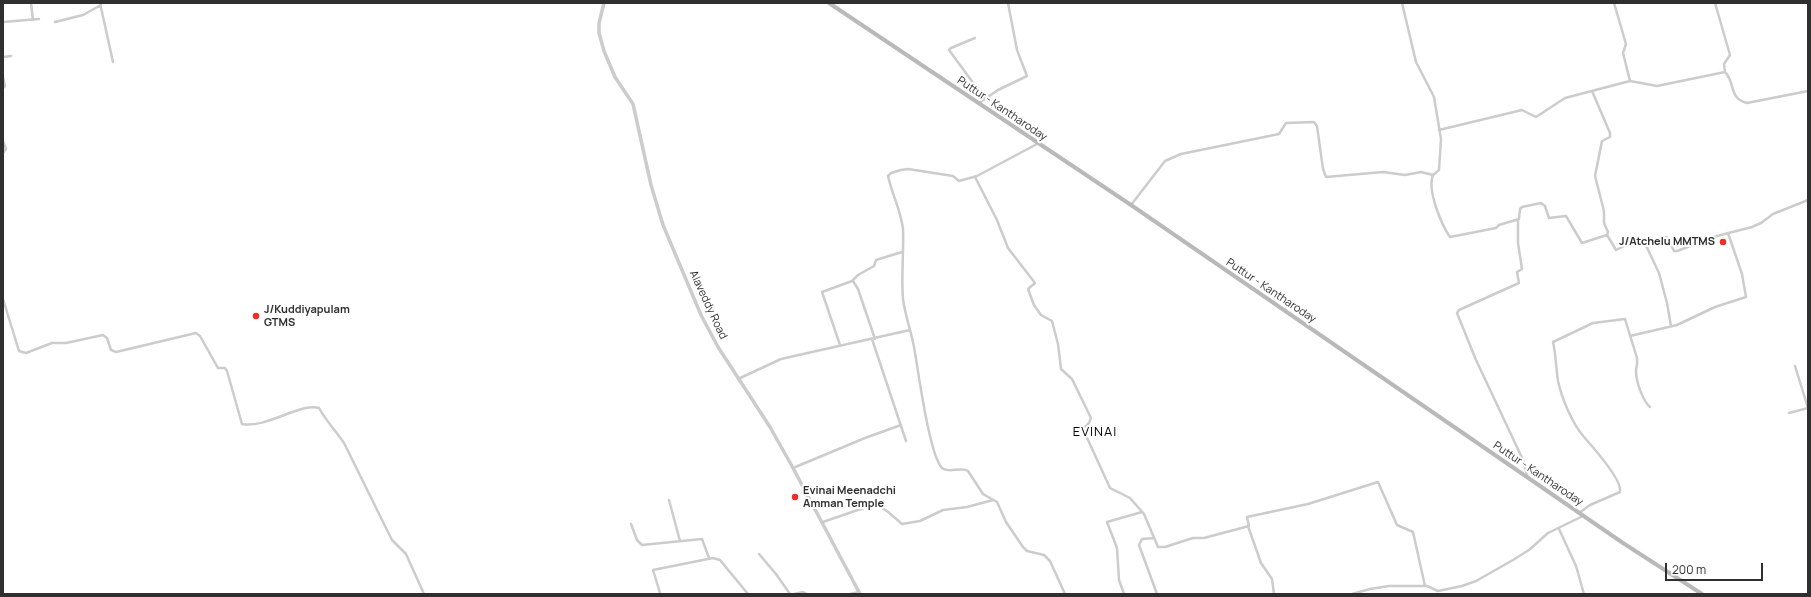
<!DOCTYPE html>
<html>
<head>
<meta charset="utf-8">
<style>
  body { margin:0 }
  #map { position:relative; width:1811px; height:597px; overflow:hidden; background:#fff; font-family:Manrope,sans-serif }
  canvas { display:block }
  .frame { position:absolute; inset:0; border:4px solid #2f2f2f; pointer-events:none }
  .scale { position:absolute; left:1665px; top:563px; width:98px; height:18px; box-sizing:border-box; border:2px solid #2f2f2f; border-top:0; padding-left:5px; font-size:12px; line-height:14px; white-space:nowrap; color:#2f2f2f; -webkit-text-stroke:3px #fff; paint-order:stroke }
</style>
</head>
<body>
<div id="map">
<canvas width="1811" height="597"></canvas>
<div class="frame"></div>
<div class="scale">200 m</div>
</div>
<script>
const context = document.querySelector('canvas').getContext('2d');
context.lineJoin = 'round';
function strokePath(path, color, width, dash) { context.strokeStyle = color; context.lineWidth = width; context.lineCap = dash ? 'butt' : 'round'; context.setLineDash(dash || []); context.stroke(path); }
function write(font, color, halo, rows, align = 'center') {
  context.font = font + ' Manrope,sans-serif'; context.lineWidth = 4; context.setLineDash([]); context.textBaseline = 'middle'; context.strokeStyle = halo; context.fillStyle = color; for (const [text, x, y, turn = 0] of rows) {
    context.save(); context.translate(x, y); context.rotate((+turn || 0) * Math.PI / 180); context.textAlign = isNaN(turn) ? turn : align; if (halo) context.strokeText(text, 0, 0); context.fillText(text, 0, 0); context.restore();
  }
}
strokePath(new Path2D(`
  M31 3 33 20
  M100 3 113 62
  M1614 3 1626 44 1623 53 1630 81
  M1715 3 1730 55 1724 64 1725 72
  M3 22 39 19
  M55 22 83 15 101 5
  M975 38 951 48 949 50 985 99
  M3 57 11 56
  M3 77 5 86 3 88
  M1592 91 1610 133V137L1602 141 1595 176 1604 211V223L1608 232 1607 235 1616 250 1634 241 1643 239 1659 273 1667 303 1671 326
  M979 103 998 90 1027 76 1017 50 1008 3
  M1439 130 1522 110 1536 117 1565 98 1630 81 1657 86 1725 72C1736 83 1728 98 1747 103L1808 91
  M3 141 6 149 3 153
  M1037 144 977 176 959 181 953 176 908 169 901 170 891 173 888 176C892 194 901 211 903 229 904 252 901 276 903 299 905 315 911 331 914 347 918 368 929 455 942 468 949 474 961 466 968 471L983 494 997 502 1006 522 1023 547 1027 551 1044 555 1050 561 1065 594
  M1433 175C1427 190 1441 224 1450 237L1496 228 1499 225 1519 219 1520 209 1522 207 1541 203 1545 206 1549 218 1566 216 1582 243 1607 235
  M975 177 997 220 1008 248 1035 283 1028 289 1034 305 1041 315 1052 321 1058 344 1061 369 1072 379 1091 418 1089 423 1083 429 1110 488 1130 498 1144 514 1158 547H1165L1193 538H1204L1249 526 1247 517 1308 504 1378 482 1397 525 1413 532 1425 586
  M1131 205 1165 161 1181 154 1279 134 1286 123 1314 122 1317 126 1323 169 1326 177 1383 172 1405 175 1421 172 1433 175 1439 170 1441 139 1434 97 1416 62 1402 3
  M1518 219V243L1522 269 1517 272 1519 283 1459 310 1457 313 1476 360 1524 462 1527 476
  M1643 239 1649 241 1667 237 1674 251H1677L1717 236 1752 227 1761 223 1773 214 1808 200
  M853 281 858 289 875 339
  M3 299 19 351 26 353 52 343H66L103 335 107 338 111 350 116 352 196 333 200 336 218 368H225L227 371 242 424C265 429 302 402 319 408 326 421 336 431 344 443L389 534 392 540 406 554 424 594
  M1630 336 1677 325 1715 307 1746 297 1742 274 1728 233
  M872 339 906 441
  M840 345 822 292 852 281 858 275 874 266 876 260 902 252
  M1795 366 1808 408
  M738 379 781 359 910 330
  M1789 413 1808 408
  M793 468 865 438 901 425
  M669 500 680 541
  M1579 513 1590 505 1620 492C1623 481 1592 446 1584 437 1572 423 1562 399 1558 381 1556 368 1556 355 1553 342L1593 323 1625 319 1637 358C1638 363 1636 367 1636 371 1636 382 1643 401 1650 407
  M823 522 875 504 887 511 902 524 920 521 943 510 967 507 993 500
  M631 524 637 540 642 545 702 539 709 558
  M1248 526 1261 563 1272 579 1274 594
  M1559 529 1576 566 1584 594
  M1154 538 1142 539 1139 545 1157 594
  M759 554 776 574 790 594
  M660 593 653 570 713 558 720 560 748 594
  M794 594 803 592 807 594
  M850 594 859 592
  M1124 594 1119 580 1117 548 1107 522 1142 512
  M1352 594 1370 589 1389 586H1427L1438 591 1462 586 1476 581 1513 560 1529 550 1548 533 1583 516`), '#ccc', 2.5);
strokePath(new Path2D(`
  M604 3 599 23V33L604 51 615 77 633 104 651 185 663 225 701 315 718 347 770 427 793 468 860 594`), '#ccc', 3.5);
strokePath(new Path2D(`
  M829 3 1131 205 1623 543 1702 594`), '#b9b9b9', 4);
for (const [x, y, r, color] of [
  [1723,242,4,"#ef2f27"],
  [256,316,4,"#ef2f27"],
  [795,497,4,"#ef2f27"]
]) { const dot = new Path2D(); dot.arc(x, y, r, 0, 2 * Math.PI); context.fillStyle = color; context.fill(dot); strokePath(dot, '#fff', 1.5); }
write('11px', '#2f2f2f', '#fff', [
  ["Puttur - Kantharoday",1002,109,34],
  ["Puttur - Kantharoday",1271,291,34],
  ["Alaveddy Road",708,305,65],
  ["Puttur - Kantharoday",1538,474,34]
]);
write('bold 11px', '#2f2f2f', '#fff', [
  ["J/Atchelu MMTMS",1715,242,"right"],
  ["J/Kuddiyapulam",264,310],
  ["GTMS",264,323],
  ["Evinai Meenadchi",803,491],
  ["Amman Temple",803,504]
], 'left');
context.letterSpacing = '1px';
write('13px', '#000', '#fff', [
  ["EVINAI",1095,432]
]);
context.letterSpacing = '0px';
</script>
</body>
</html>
